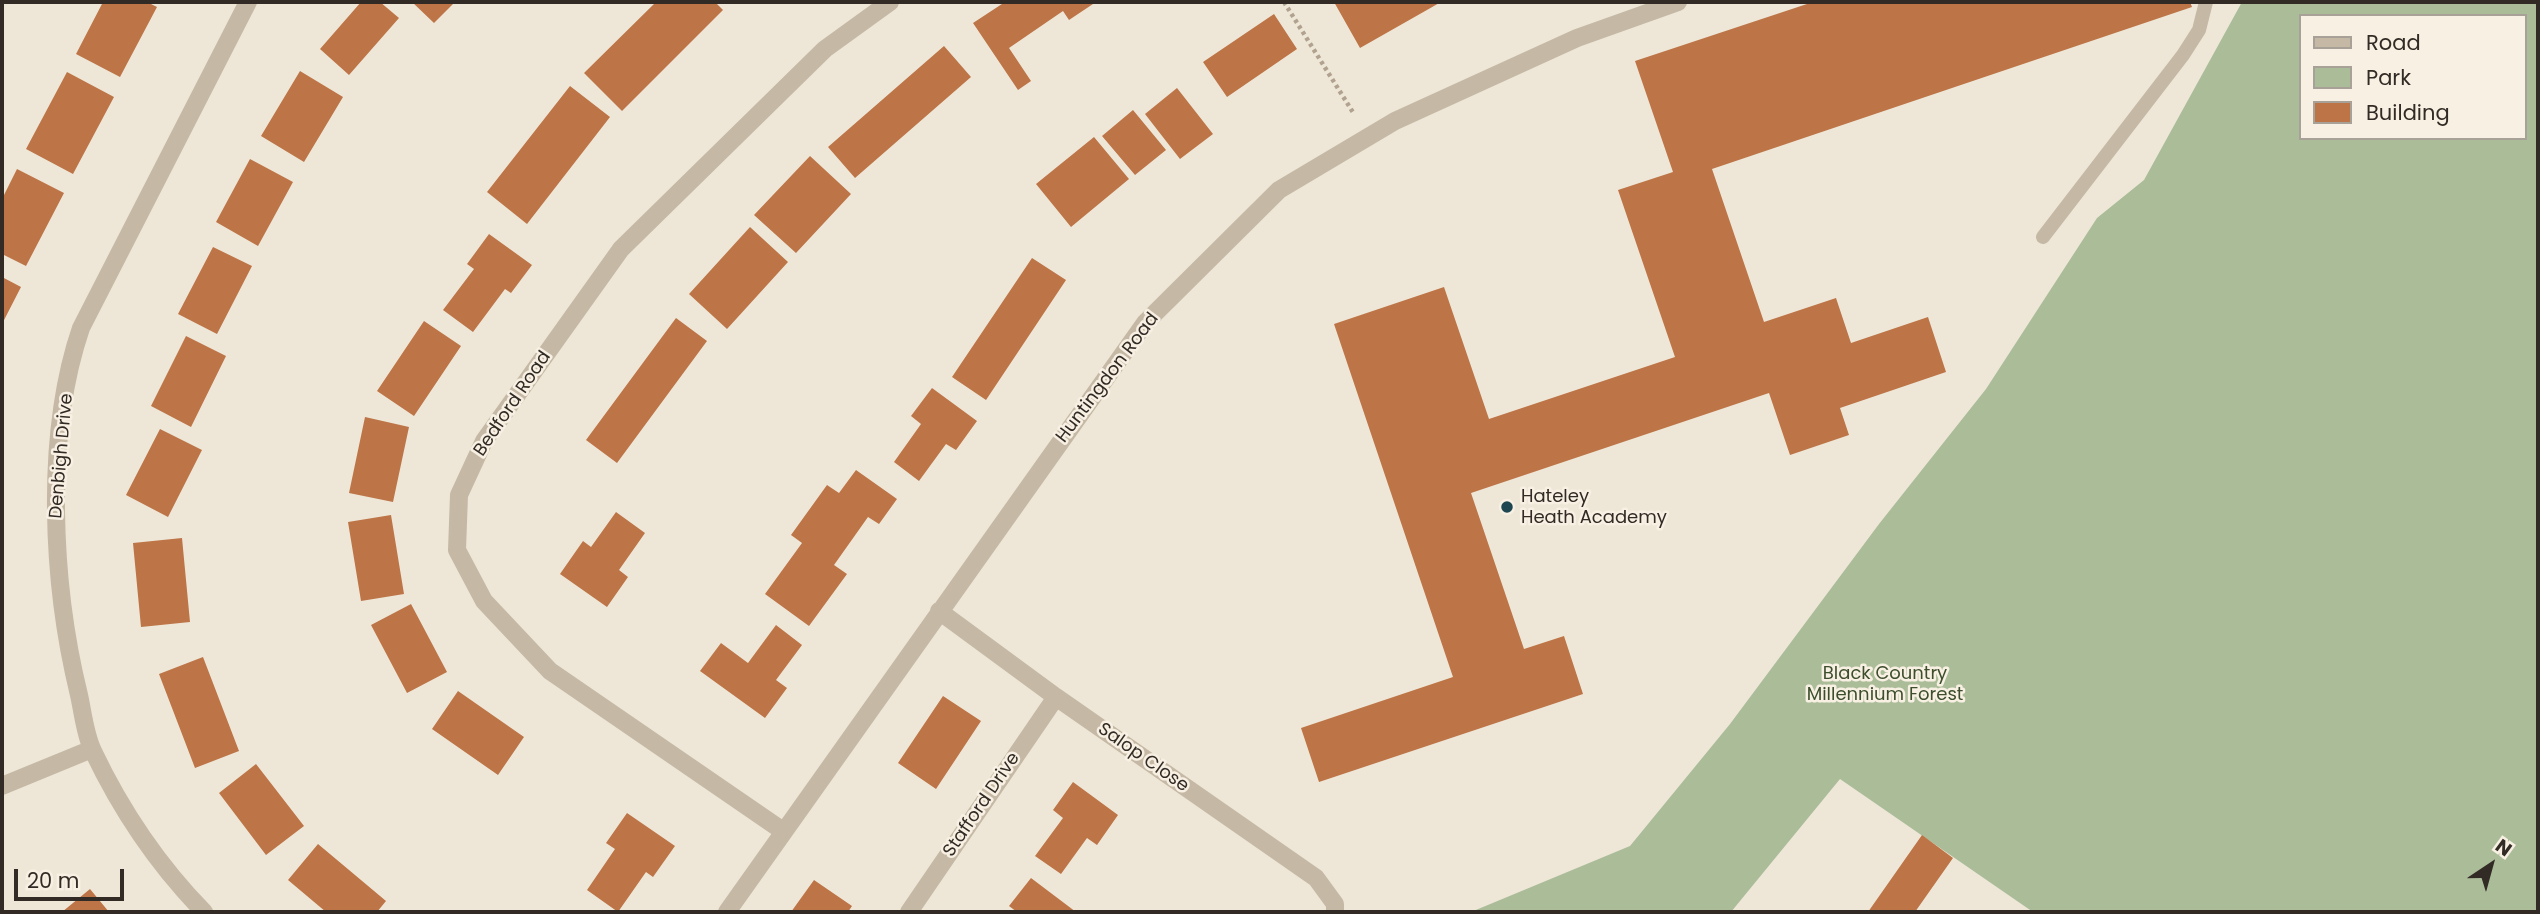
<!DOCTYPE html>
<html>
<head>
<meta charset="utf-8">
<style>
  body { margin:0 }
  #map { position:relative; width:2540px; height:914px; overflow:hidden; background:#eee7d7; font-family:Poppins,sans-serif }
  canvas { display:block }
  .frame { position:absolute; inset:0; border:4px solid #322b25; pointer-events:none }
  .legend { position:absolute; left:2299px; top:14px; width:228px; height:126px; box-sizing:border-box; background:#f7f0e3; border:2px solid #a8a197; margin:0; padding:9px 12px; list-style:none; font-size:21px; color:#322b25 }
  .legend li { display:flex; align-items:center; gap:14px; height:35px }
  .legend b { width:35px; border:2px solid #a8a197 }
  .north { position:absolute; left:2456px; top:830px; width:70px; height:70px; -webkit-text-stroke:5px #f7f0e3; paint-order:stroke; rotate:36deg; font-size:19px; font-weight:700; line-height:28px; text-align:center; color:#322b25 }
  .north::after { content:''; display:block; margin:auto; width:24px; height:32px; background:#322b25; clip-path:polygon(50% 0,100% 100%,50% 72%,0 100%) }
  .scale { position:absolute; left:14px; top:869px; width:110px; height:32px; box-sizing:border-box; border:4px solid #322b25; border-top:0; padding-left:9px; font-size:21px; line-height:24px; white-space:nowrap; color:#322b25; -webkit-text-stroke:5px #f7f0e3; paint-order:stroke }
</style>
</head>
<body>
<div id="map">
<canvas width="2540" height="914"></canvas>
<div class="frame"></div>
<ul class="legend">
<li><b style="height:9px;background:#c5b8a5"></b>Road</li>
<li><b style="height:19px;background:#abbc99"></b>Park</li>
<li><b style="height:19px;background:#bd7447"></b>Building</li>
</ul>
<div class="north">N</div>
<div class="scale">20 m</div>
</div>
<script>
const context = document.querySelector('canvas').getContext('2d');
context.lineJoin = 'round';
function fill(path, color) { context.fillStyle = color; context.fill(path, 'evenodd'); }
function strokePath(path, color, width, dash) { context.strokeStyle = color; context.lineWidth = width; context.lineCap = dash ? 'butt' : 'round'; context.setLineDash(dash || []); context.stroke(path); }
function write(font, color, halo, rows, align = 'center') {
  context.font = font + ' Poppins,sans-serif'; context.lineWidth = 5; context.setLineDash([]); context.textBaseline = 'middle'; context.strokeStyle = halo; context.fillStyle = color; for (const [text, x, y, turn = 0] of rows) {
    context.save(); context.translate(x, y); context.rotate((+turn || 0) * Math.PI / 180); context.textAlign = isNaN(turn) ? turn : align; if (halo) context.strokeText(text, 0, 0); context.fillText(text, 0, 0); context.restore();
  }
}
fill(new Path2D(`
  M2242 2H2538V912H2033L1840 779 1731 912H1471L1630 846 1730 724 1879 524 1986 389 2097 218 2144 180ZM2300 16H2524V138H2300Z`), '#abbc99');
fill(new Path2D(`
  M103 2H147L157 7 120 77 76 54Z
  M361 2H380L399 18 349 75 320 49Z
  M412 2H455L434 23Z
  M656 2H715L723 10 622 111 584 73Z
  M1005 2H1096L1069 20 1063 11 1009 48 1031 81 1018 90 973 23Z
  M1334 2H1441L1360 48Z
  M1813 2H2190L2192 7 1712 169 1764 322 1836 298 1851 343 1928 317 1946 372 1840 408 1849 435 1790 455 1769 393 1471 493 1524 649 1564 636 1583 694 1319 782 1301 728 1453 677 1334 324 1444 287 1489 419 1675 357 1618 190 1673 172 1635 61Z
  M1274 14 1297 49 1227 97 1203 62Z
  M944 46 971 77 855 178 828 147Z
  M300 71 343 97 304 162 261 136Z
  M67 72 114 97 73 174 26 149Z
  M570 86 610 117 527 224 487 192Z
  M1177 88 1213 134 1180 159 1145 114Z
  M1133 110 1166 150 1135 175 1102 136Z
  M1094 137 1129 179 1071 227 1036 184Z
  M810 156 851 194 796 253 754 215Z
  M250 159 293 182 258 246 216 222Z
  M17 169 64 193 26 266 2 254V199Z
  M750 227 788 262 727 329 689 294Z
  M489 234 532 265 511 293 505 289 473 332 443 310 474 269 467 264Z
  M213 247 252 266 217 334 178 314Z
  M1032 258 1066 280 986 400 952 377Z
  M2 277 21 287 2 324Z
  M676 318 707 341 617 463 586 440Z
  M424 321 461 346 414 416 377 391Z
  M186 336 226 356 191 427 151 406Z
  M932 388 977 421 956 450 946 444 919 481 894 462 921 424 911 416Z
  M365 417 409 427 393 502 349 493Z
  M160 429 202 450 168 517 126 495Z
  M856 470 897 499 879 524 868 517 834 565 847 574 809 626 765 594 802 543 791 535 827 485 839 493Z
  M616 512 645 533 619 570 628 577 607 607 560 574 583 541 591 547Z
  M391 515 404 594 361 601 348 522Z
  M182 538 190 622 141 627 133 543Z
  M411 604 447 672 407 693 371 625Z
  M776 625 802 645 776 680 787 688 765 718 700 671 721 643 748 663Z
  M203 657 239 751 195 768 159 674Z
  M458 691 524 737 498 775 432 729Z
  M943 696 981 721 936 789 898 763Z
  M256 764 304 826 266 855 219 793Z
  M1073 782 1118 815 1097 845 1087 838 1061 874 1035 856 1063 818 1053 810Z
  M627 813 675 846 653 877 646 872 618 912 587 890 615 849 606 843Z
  M1922 835 1953 858 1915 912H1868Z
  M318 844 386 901 377 912H326L288 880Z
  M1031 878 1076 912H1017L1009 906Z
  M814 880 852 906 848 912H791Z
  M90 889 109 912H62Z`), '#bd7447');
strokePath(new Path2D(`
  M1284 2 1354 114`), '#b1a28f', 4.5, [3.5, 3.5]);
strokePath(new Path2D(`
  M2043 237 2183 55 2199 30 2206 2`), '#c5b8a5', 14);
strokePath(new Path2D(`
  M939 611 1056 697 1316 878 1335 904V912
  M2 786 92 749
  M783 831 550 671 484 601 457 550 459 495 484 441 621 249 825 49 890 2
  M204 912C159 866 121 810 93 751 85 735 83 713 79 695 52 585 44 436 81 328L248 2
  M727 912 1145 323 1279 190 1395 121 1577 38 1678 2
  M909 912 1056 697`), '#c5b8a5', 18);
for (const [x, y, r, color] of [
  [1507,507,7,"#1e4650"]
]) { const dot = new Path2D(); dot.arc(x, y, r, 0, 2 * Math.PI); context.fillStyle = color; context.fill(dot); strokePath(dot, '#f7f0e3', 2.5); }
write('18px', '#322b25', '#f7f0e3', [
  ["Huntingdon Road",1108,378,-53],
  ["Bedford Road",513,404,-56],
  ["Denbigh Drive",62,456,-85],
  ["Salop Close",1143,758,35],
  ["Stafford Drive",982,805,-56]
]);
write('18px', '#322b25', '#f7f0e3', [
  ["Hateley",1521,497],
  ["Heath Academy",1521,518]
], 'left');
write('18px', '#3c4e2b', '#f7f0e3', [
  ["Black Country",1885,674],
  ["Millennium Forest",1885,695]
]);
</script>
</body>
</html>
